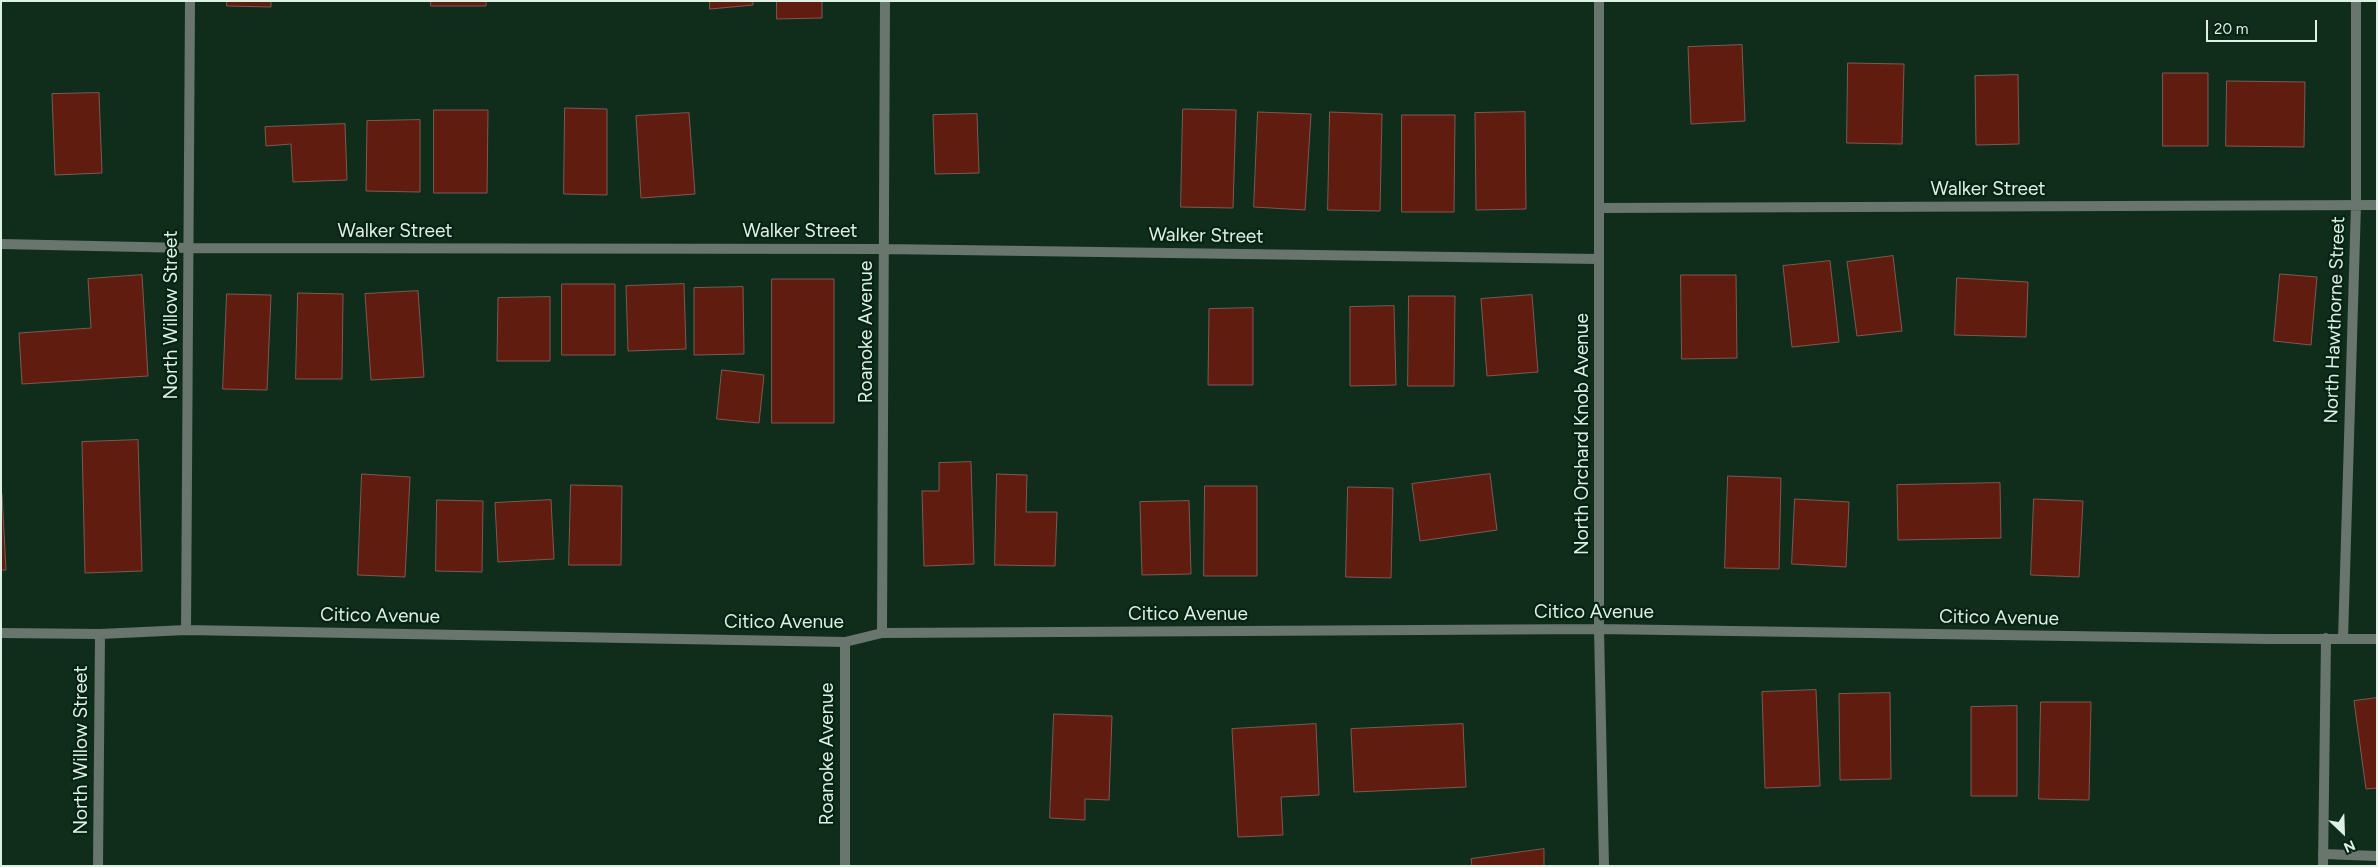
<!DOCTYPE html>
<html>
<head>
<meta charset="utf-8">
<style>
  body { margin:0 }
  #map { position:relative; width:2378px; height:867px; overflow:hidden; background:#102d1c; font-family:Figtree,sans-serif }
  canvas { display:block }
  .frame { position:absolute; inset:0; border:2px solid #deefe3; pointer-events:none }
  .north { position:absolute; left:2318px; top:807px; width:50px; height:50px; -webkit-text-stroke:4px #062313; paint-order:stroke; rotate:156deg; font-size:14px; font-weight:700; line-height:20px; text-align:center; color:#deefe3 }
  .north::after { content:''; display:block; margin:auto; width:18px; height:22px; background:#deefe3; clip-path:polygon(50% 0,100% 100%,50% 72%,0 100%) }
  .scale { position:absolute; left:2206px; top:20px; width:111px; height:22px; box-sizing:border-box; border:2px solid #deefe3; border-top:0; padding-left:6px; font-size:15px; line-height:18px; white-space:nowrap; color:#deefe3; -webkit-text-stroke:4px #062313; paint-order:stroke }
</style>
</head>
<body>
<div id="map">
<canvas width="2378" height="867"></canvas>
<div class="frame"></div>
<div class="north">N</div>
<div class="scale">20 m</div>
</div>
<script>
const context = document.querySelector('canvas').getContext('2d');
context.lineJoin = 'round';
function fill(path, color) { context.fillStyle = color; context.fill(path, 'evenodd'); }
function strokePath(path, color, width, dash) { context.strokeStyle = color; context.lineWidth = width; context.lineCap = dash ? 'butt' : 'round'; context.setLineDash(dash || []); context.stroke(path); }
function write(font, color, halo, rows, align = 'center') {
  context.font = font + ' Figtree,sans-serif'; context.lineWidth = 4.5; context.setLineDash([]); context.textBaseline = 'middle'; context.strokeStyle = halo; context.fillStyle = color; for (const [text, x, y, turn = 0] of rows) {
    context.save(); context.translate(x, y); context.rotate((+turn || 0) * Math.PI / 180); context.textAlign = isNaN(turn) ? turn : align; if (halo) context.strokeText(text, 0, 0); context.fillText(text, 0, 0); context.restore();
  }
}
const building = new Path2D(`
  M227 1H271V7L227 6Z
  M431 1H486V6H431Z
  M710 1H753V5L710 9Z
  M777 1H822V18L777 19Z
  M1742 45 1745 121 1691 124 1688 47Z
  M1848 63 1904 64 1902 144 1847 143Z
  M2163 73H2208V146H2163Z
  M2018 75 2019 144 1976 145 1975 76Z
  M2227 81 2305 82 2304 147 2226 146Z
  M99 93 102 173 55 175 52 94Z
  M565 108 607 109V195L564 194Z
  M1183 109 1236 110 1233 208 1181 207Z
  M434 110H488L487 193H434Z
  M1258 112 1311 114 1305 210 1254 207Z
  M1330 112 1382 114 1380 211 1328 210Z
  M1525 112 1526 209 1476 210 1475 113Z
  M689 113 695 194 641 198 636 116Z
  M977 114 979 173 935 174 933 115Z
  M1402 115H1455L1454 212H1402Z
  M420 120V192L366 191 367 121Z
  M345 124 347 180 293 182 291 144 266 146 265 127Z
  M1893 256 1902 331 1857 336 1847 262Z
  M1830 261 1839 342 1792 347 1783 266Z
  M2280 274 2317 277 2311 345 2274 341Z
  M142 275 148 376 22 384 19 333 91 328 88 279Z
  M1681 275H1736L1737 358 1682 359Z
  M1957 278 2028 282 2026 337 1955 335Z
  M772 279H834V423H772Z
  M562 284H615V355H562Z
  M684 284 686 349 628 351 626 286Z
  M743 287 744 354 694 355V288Z
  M418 291 424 377 371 380 365 294Z
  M298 293 343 294 342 379H296Z
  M227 294 271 295 267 390 223 389Z
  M1532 295 1538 372 1487 376 1481 299Z
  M1409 296H1455L1454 386H1408Z
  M550 297V361H497L498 298Z
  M1394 306 1396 385 1350 386V307Z
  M1253 308V385H1208L1209 309Z
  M722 370 764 375 759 423 717 419Z
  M138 440 142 571 85 573 82 442Z
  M971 462 974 564 924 566 922 491H939V463Z
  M362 474 410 477 405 577 358 575Z
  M997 474 1027 475 1026 512H1057L1055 566 995 565Z
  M1490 474 1497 530 1420 541 1412 484Z
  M1728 476 1781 478 1779 569 1725 568Z
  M2000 483 2001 538 1898 540 1897 485Z
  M571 485 622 486 621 565H569Z
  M1205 486H1257V576H1204Z
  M1348 487 1393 488 1391 578 1346 577Z
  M2 494 6 570H1V494Z
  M1795 499 1849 502 1846 567 1792 564Z
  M2034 499 2083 501 2079 577 2031 575Z
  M437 500 483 501 482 572 436 571Z
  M551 500 554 559 498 562 495 503Z
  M1189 501 1191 574 1142 575 1140 502Z
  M1816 690 1820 786 1765 788 1762 692Z
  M1890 693 1891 779 1840 780 1839 694Z
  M2377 698V788L2366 789 2354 701Z
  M2041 702H2091L2089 800 2039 799Z
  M2017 706V796H1971V707Z
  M1054 714 1112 716 1109 800 1085 799V820L1050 818Z
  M1316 724 1319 795 1281 797 1283 835 1238 837 1232 729Z
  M1463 724 1466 787 1354 792 1351 729Z
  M1544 849V866H1472L1471 859Z`);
fill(building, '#611c10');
strokePath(building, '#7d5952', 1);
strokePath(new Path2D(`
  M2323 854 2377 856`), '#69766d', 10);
strokePath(new Path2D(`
  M1599 1V629L1604 866
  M1599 208 2377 205
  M1 244 188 248 884 249 1599 259
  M186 630 190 1
  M1 633 100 634 186 630 845 642 882 633 1599 629 2269 639H2377
  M882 633 885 1
  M2343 639 2356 205V1
  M845 642V866
  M98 866 100 634
  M2323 866 2326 638`), '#69766d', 10);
write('19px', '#deefe3', '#062313', [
  ["Walker Street",1988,189],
  ["Walker Street",395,231],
  ["Walker Street",800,231],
  ["Walker Street",1206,236,1],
  ["North Willow Street",171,315,-90],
  ["North Hawthorne Street",2335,320,-88],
  ["Roanoke Avenue",866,332,-90],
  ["North Orchard Knob Avenue",1582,434,-90],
  ["Citico Avenue",1594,612],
  ["Citico Avenue",1188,614],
  ["Citico Avenue",380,616,1],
  ["Citico Avenue",1999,618,1],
  ["Citico Avenue",784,622],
  ["North Willow Street",81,750,-90],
  ["Roanoke Avenue",827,754,-90]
]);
</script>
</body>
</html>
